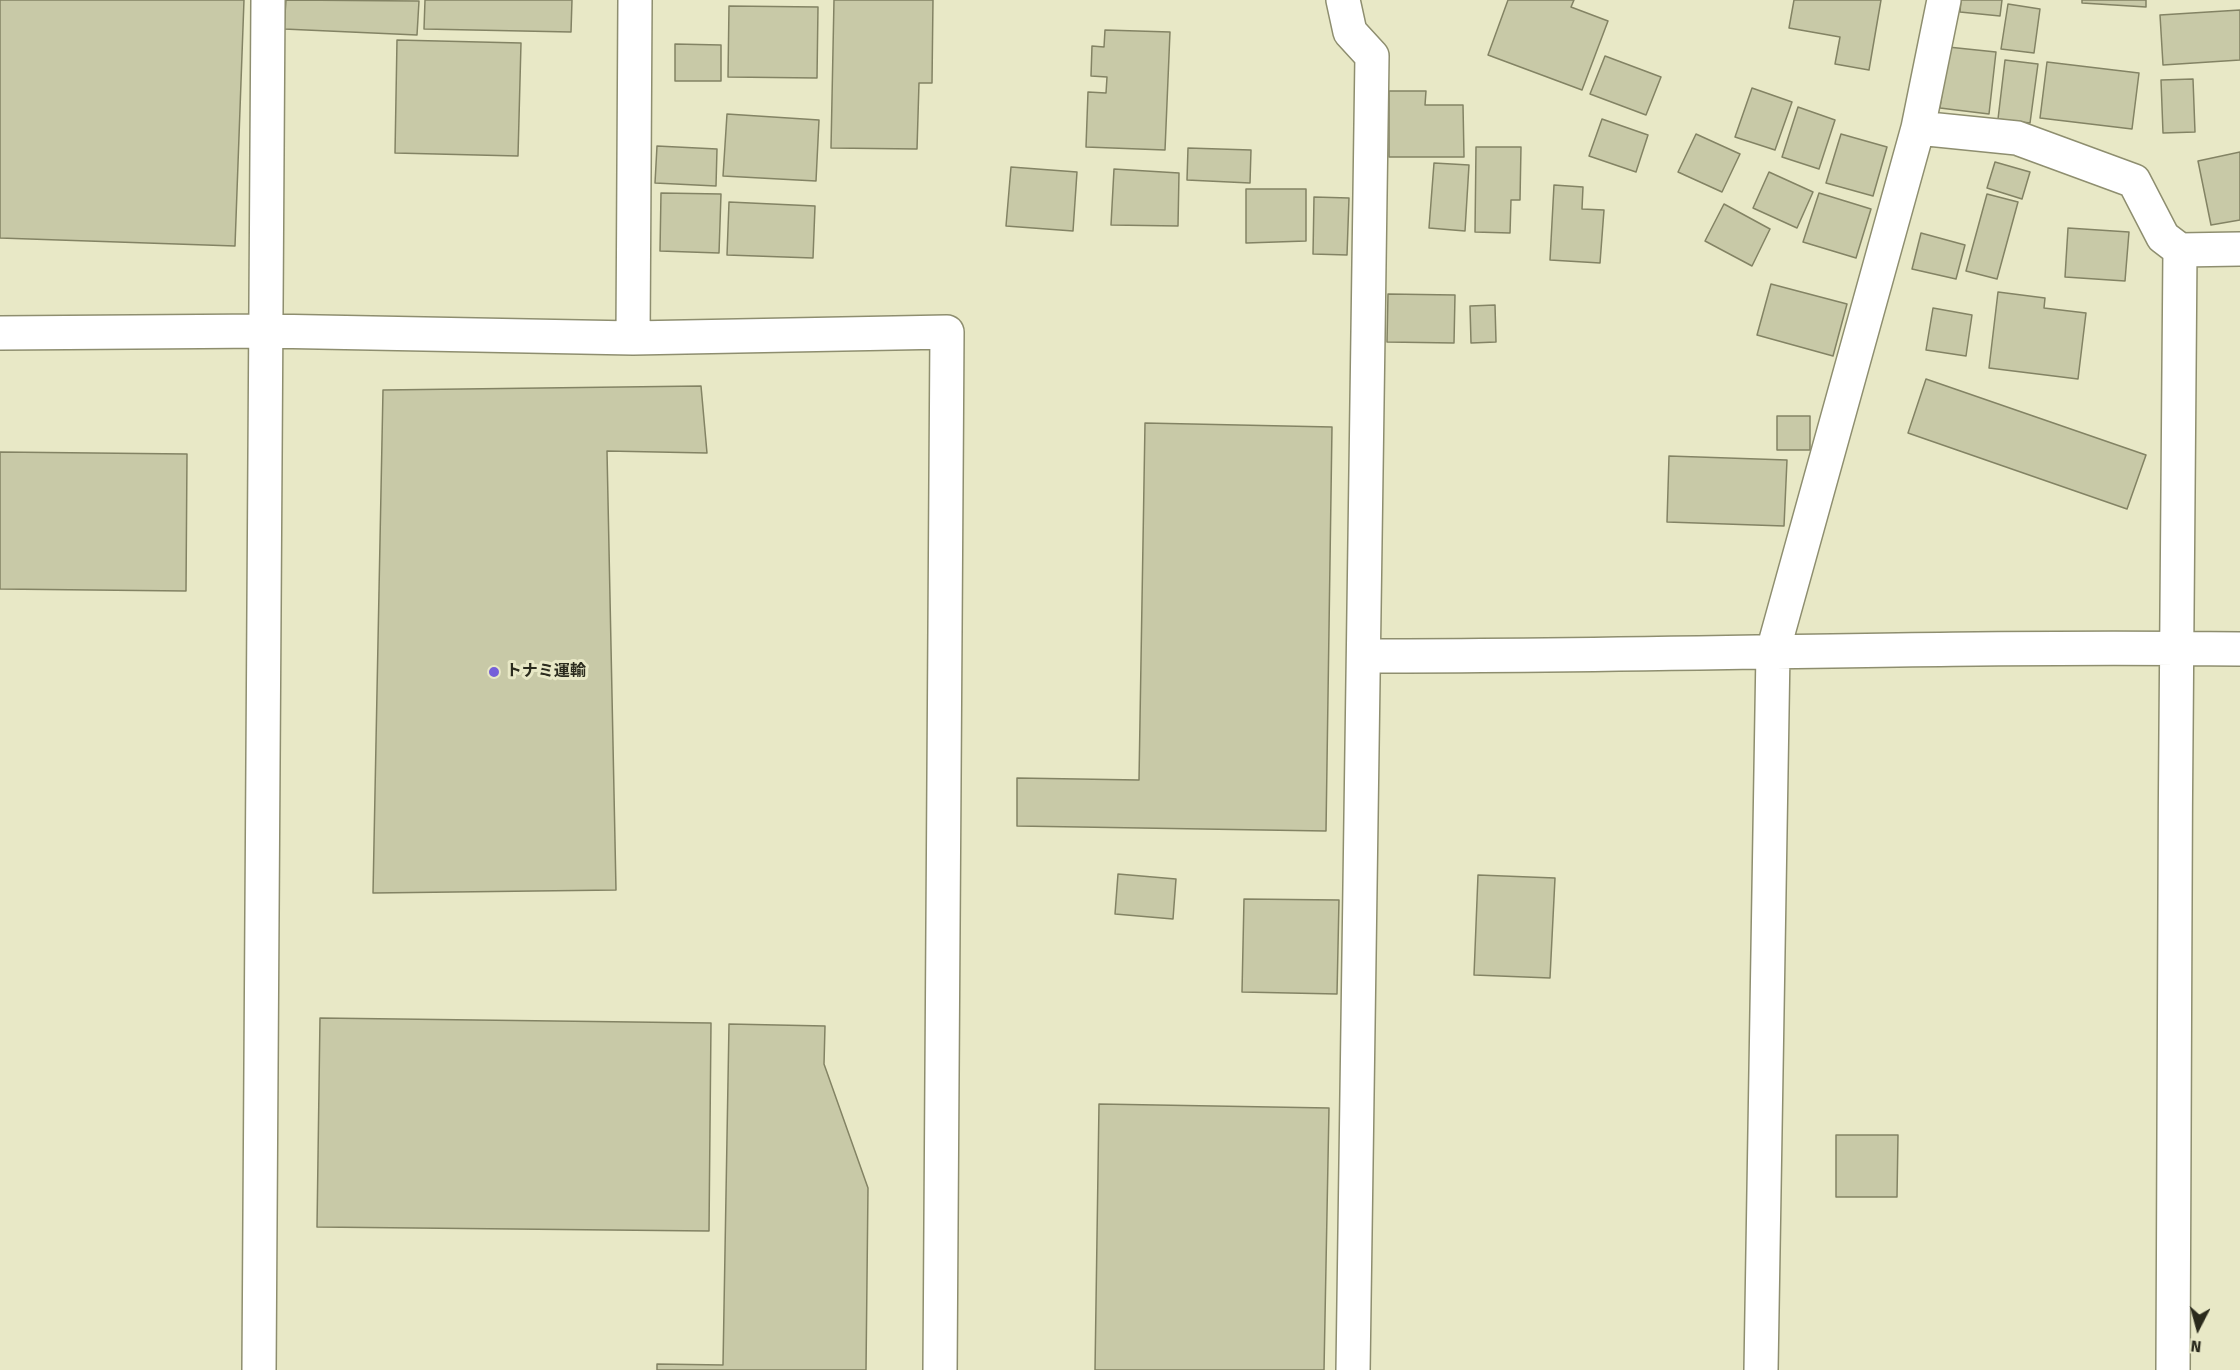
<!DOCTYPE html>
<html>
<head>
<meta charset="utf-8">
<style>
  body { margin:0 }
  #map { position:relative; width:2240px; height:1370px; overflow:hidden; background:#e8e8c6; font-family:"Fira Sans",sans-serif }
  canvas { display:block }
  .north { position:absolute; left:2168px; top:1298px; width:60px; height:60px; -webkit-text-stroke:4px #e8e8c6; paint-order:stroke; rotate:186deg; font-size:16px; font-weight:700; line-height:24px; text-align:center; color:#2a2a1d }
  .north::after { content:''; display:block; margin:auto; width:21px; height:27px; background:#2a2a1d; clip-path:polygon(50% 0,100% 100%,50% 72%,0 100%) }
</style>
</head>
<body>
<div id="map">
<canvas width="2240" height="1370"></canvas>
<div class="north">N</div>
</div>
<script>
const context = document.querySelector('canvas').getContext('2d');
context.lineJoin = 'round';
function fill(path, color) { context.fillStyle = color; context.fill(path, 'evenodd'); }
function strokePath(path, color, width, dash) { context.strokeStyle = color; context.lineWidth = width; context.lineCap = dash ? 'butt' : 'round'; context.setLineDash(dash || []); context.stroke(path); }
function write(font, color, halo, rows, align = 'center') {
  context.font = font + ' "Fira Sans","Noto Sans JP",sans-serif'; context.lineWidth = 6; context.setLineDash([]); context.textBaseline = 'middle'; context.strokeStyle = halo; context.fillStyle = color; for (const [text, x, y, turn = 0] of rows) {
    context.save(); context.translate(x, y); context.rotate((+turn || 0) * Math.PI / 180); context.textAlign = isNaN(turn) ? turn : align; if (halo) context.strokeText(text, 0, 0); context.fillText(text, 0, 0); context.restore();
  }
}
const building = new Path2D(`
  M0 0H244L235 246 0 238Z
  M286 0 419 1 417 35 284 29Z
  M425 0H572L571 32 424 29Z
  M834 0H933L932 83H919L917 149 831 148Z
  M1508 0H1574L1571 7 1608 21 1582 90 1488 55Z
  M1794 0H1881L1869 70 1835 64 1840 37 1789 28Z
  M1961 0H2002L2000 16 1960 12Z
  M2082 0H2146V7L2082 3Z
  M2008 4 2040 9 2034 53 2001 49Z
  M729 6 818 7 817 78 728 77Z
  M2240 10V60L2163 65 2160 15Z
  M1105 30 1170 32 1165 150 1086 147 1088 92 1106 93 1107 77 1091 76 1092 46 1104 47Z
  M397 40 521 43 518 156 395 153Z
  M675 44 721 45V81H675Z
  M1948 47 1996 52 1989 114 1940 108Z
  M1605 56 1661 77 1646 115 1590 94Z
  M2005 60 2038 64 2030 123 1998 119Z
  M2047 62 2139 73 2132 129 2040 118Z
  M2193 79 2195 132 2163 133 2161 80Z
  M1752 88 1792 102 1775 150 1735 137Z
  M1389 91H1426L1425 105H1463L1464 157H1389Z
  M1798 107 1835 120 1819 169 1782 157Z
  M727 114 819 120 816 181 723 176Z
  M1602 119 1648 135 1636 172 1589 156Z
  M1696 134 1740 154 1722 192 1678 172Z
  M1841 134 1887 147 1873 196 1826 183Z
  M657 146 717 149 716 186 655 183Z
  M1476 147H1521L1520 200H1511L1510 233 1475 232Z
  M1188 148 1251 150 1250 183 1187 180Z
  M2240 152V220L2211 225 2198 161Z
  M1995 162 2030 172 2022 199 1987 188Z
  M1434 163 1469 165 1465 231 1429 228Z
  M1011 167 1077 172 1073 231 1006 226Z
  M1114 169 1179 173 1178 226 1111 225Z
  M1769 172 1813 192 1797 228 1753 208Z
  M1554 185 1583 187 1582 209 1604 210 1600 263 1550 260Z
  M1246 189H1306V241L1246 243Z
  M661 193 721 194 719 253 660 251Z
  M1819 193 1871 209 1856 258 1803 242Z
  M1987 194 2018 202 1997 279 1966 271Z
  M1314 197 1349 198 1347 255 1313 254Z
  M729 202 815 206 813 258 727 255Z
  M1724 204 1770 229 1752 266 1705 241Z
  M2068 228 2129 232 2125 281 2065 277Z
  M1921 233 1965 245 1956 279 1912 269Z
  M1771 284 1847 304 1833 356 1757 335Z
  M1998 292 2045 298 2044 308 2086 313 2078 379 1989 368Z
  M1388 294 1455 295 1454 343 1387 342Z
  M1495 305 1496 342 1471 343 1470 306Z
  M1933 308 1972 315 1966 356 1926 350Z
  M1926 379 2146 455 2127 509 1908 433Z
  M701 386 707 453 607 451 616 890 373 893 383 390Z
  M1777 416H1810V450H1777Z
  M1145 423 1332 427 1326 831 1017 826V778L1139 780Z
  M0 452 187 454 186 591 0 589Z
  M1669 456 1787 460 1784 526 1667 522Z
  M1118 874 1176 879 1173 919 1115 914Z
  M1478 875 1555 878 1550 978 1474 975Z
  M1244 899 1339 900 1337 994 1242 992Z
  M320 1018 711 1023 709 1231 317 1227Z
  M729 1024 825 1026 824 1064 868 1188 866 1370H657V1364L723 1365Z
  M1099 1104 1329 1108 1324 1370H1095Z
  M1836 1135H1898L1897 1197H1836Z`);
fill(building, '#c8c9a7');
strokePath(building, '#838364', 1.5);
const minor = new Path2D(`
  M1343 0 1350 32 1372 56 1353 1370
  M1918 128 2017 138 2134 181 2163 237 2180 250
  M0 333 267 331 633 338 947 332 940 1370
  M633 338 635 0
  M1364 656C1656 657 1948 645 2240 649
  M259 1370 268 0
  M1761 1370 1773 651 1918 128 1944 0
  M2173 1370C2175 997 2175 623 2180 250L2240 249`);
strokePath(minor, '#8e8e6f', 36);
strokePath(minor, '#fff', 33);
for (const [x, y, r, color] of [
  [494,672,6,"#755fd9"]
]) { const dot = new Path2D(); dot.arc(x, y, r, 0, 2 * Math.PI); context.fillStyle = color; context.fill(dot); strokePath(dot, '#e8e8c6', 2); }
write('bold 16px', '#2a2a1d', '#e8e8c6', [
  ["トナミ運輸",506,672]
], 'left');
</script>
</body>
</html>
